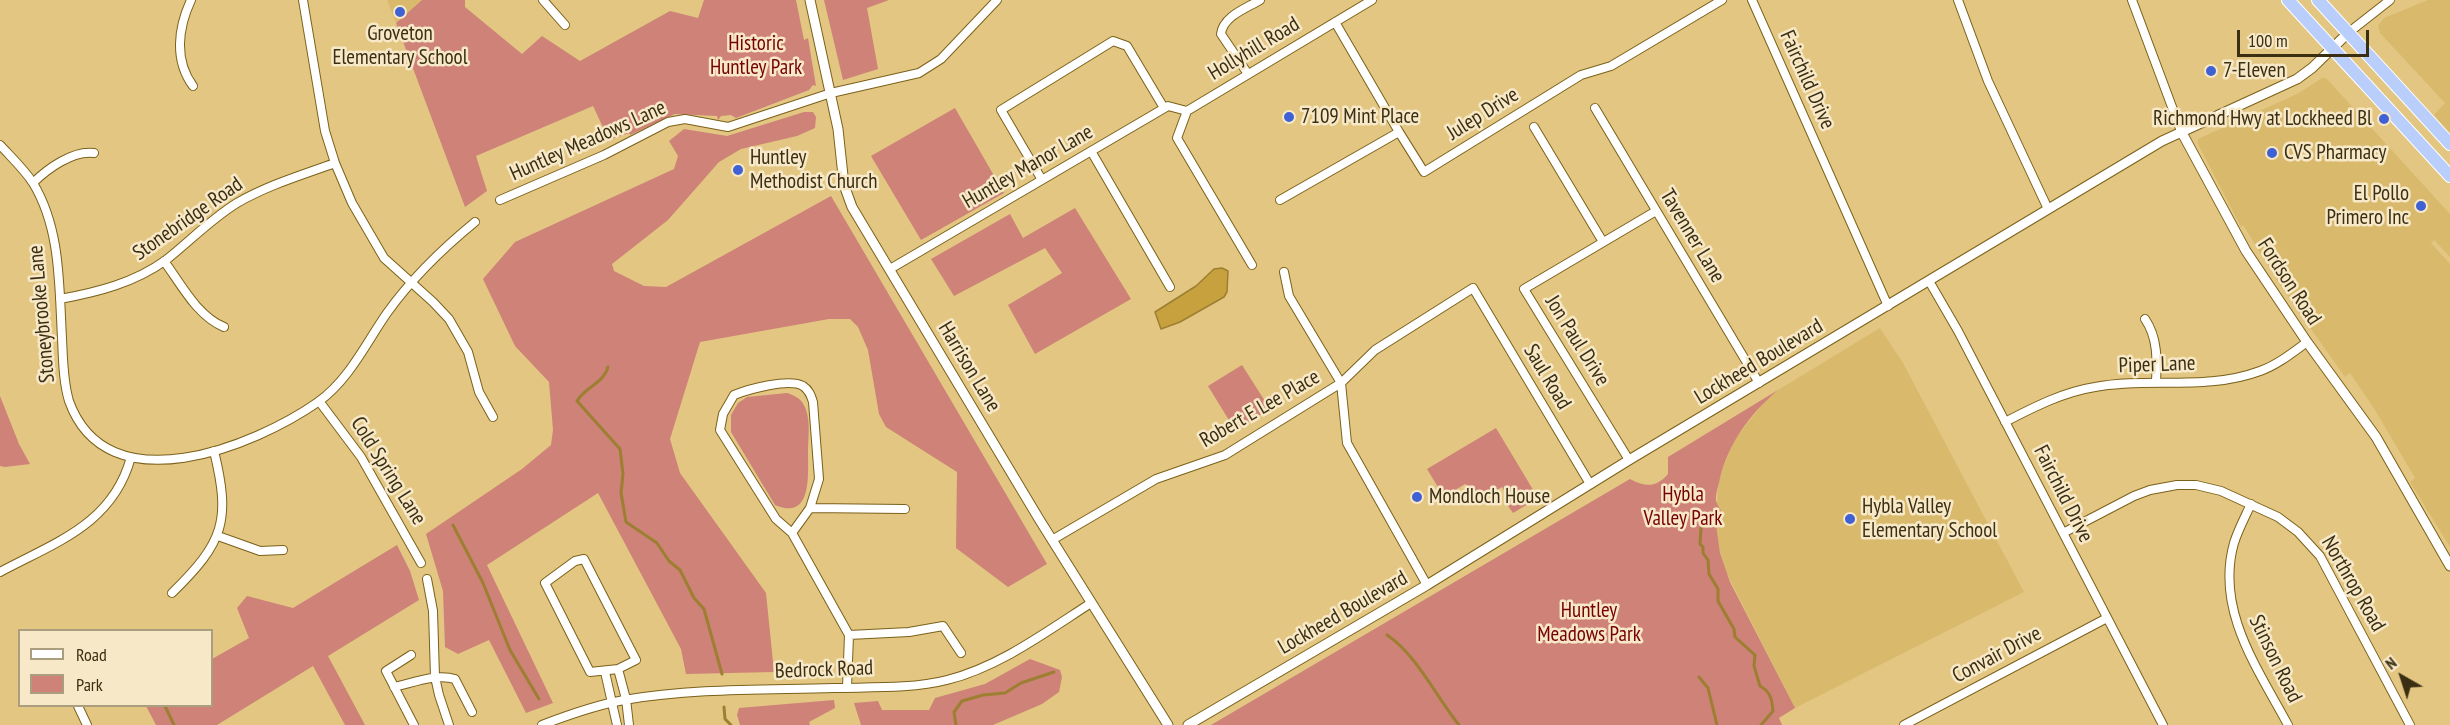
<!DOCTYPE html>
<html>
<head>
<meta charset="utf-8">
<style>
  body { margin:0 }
  #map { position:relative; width:2450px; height:725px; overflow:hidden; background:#e2c682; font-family:"PT Sans Narrow",sans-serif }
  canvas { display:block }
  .legend { position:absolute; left:18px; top:629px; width:195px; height:78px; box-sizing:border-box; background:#f7e8c7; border:2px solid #ab9e7f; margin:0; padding:8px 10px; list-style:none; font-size:18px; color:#3a2f13 }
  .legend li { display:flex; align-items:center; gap:12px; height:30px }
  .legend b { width:30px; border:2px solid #ab9e7f }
  .north { position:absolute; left:2372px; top:647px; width:60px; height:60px; -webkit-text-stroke:4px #f7e8c7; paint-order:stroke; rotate:321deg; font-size:16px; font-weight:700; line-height:24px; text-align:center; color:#3a2f13 }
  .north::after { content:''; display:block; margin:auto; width:21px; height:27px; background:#3a2f13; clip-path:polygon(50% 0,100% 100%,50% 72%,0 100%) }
  .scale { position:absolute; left:2237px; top:30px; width:132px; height:27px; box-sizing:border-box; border:3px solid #3a2f13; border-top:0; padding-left:8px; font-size:18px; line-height:21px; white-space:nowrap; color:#3a2f13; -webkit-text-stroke:4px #f7e8c7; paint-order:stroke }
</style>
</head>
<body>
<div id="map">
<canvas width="2450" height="725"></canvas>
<ul class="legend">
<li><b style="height:8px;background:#fff"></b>Road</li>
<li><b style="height:16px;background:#ce8278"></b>Park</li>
</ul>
<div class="north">N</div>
<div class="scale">100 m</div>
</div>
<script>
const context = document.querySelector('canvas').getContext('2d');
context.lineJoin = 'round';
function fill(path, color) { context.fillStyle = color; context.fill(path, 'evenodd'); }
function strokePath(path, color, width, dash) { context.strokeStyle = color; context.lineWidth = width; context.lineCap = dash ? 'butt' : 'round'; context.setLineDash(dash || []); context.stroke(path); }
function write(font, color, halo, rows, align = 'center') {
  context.font = font + ' "PT Sans Narrow",sans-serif'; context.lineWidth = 5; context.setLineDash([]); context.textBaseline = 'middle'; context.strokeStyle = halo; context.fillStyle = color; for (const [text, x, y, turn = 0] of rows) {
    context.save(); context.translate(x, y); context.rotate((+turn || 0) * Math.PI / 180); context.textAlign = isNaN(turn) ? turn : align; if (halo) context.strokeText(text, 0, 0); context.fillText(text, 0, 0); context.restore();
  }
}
fill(new Path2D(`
  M387 0H422L396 23Z
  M2428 0H2450V133L2434 115 2445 103 2380 33 2378 26 2384 18Z
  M2322 78H2326L2450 214V257L2434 240 2431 243 2450 264V547L2410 482 2415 478 2375 410 2350 373 2345 377 2282 288 2243 225 2241 227 2198 144V139L2299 93Z
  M1880 328 1903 363 2024 592 1795 708 1726 572 1720 553 1716 525 1718 485 1722 470 1734 440 1766 400 1778 390Z`), '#d9ba6d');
fill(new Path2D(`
  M422 0H465V7L522 54 542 36 580 61 670 11 698 18 704 0H796L804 40 808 38 816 86 813 85 809 90 736 118 731 115 721 116 718 120 717 116 675 114 630 135 629 133 609 140 593 106 476 156 487 191 465 207 396 23Z
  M824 0H889L867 8 878 69 843 80Z
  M955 108 1004 193 921 240 871 156Z
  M804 112H813L816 117 815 128 797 136 741 149 719 162 668 220 612 264 614 271 644 286 666 287 831 196 1047 564 1008 587 956 548 957 472 886 427 879 414 868 350 858 327 850 319H829L700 342 670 439 680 473 766 593 774 672 686 674 681 649 598 493 487 565 553 703 526 713 489 640 458 654 445 647 443 591 426 534 522 469 551 445 553 430 549 382 515 346 483 279 515 242 674 169 678 156 669 141 684 129 727 136Z
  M1075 208 1131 299 1035 354 1008 305 1062 273 1045 248 954 296 931 259 1010 214 1023 238Z
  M1242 365 1270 409 1235 430 1208 386Z
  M1778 390C1750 414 1729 442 1720 478 1719 484 1715 494 1716 501 1717 504 1720 509 1722 513L1715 517 1720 553 1730 582 1795 708 1779 718 1782 725H1211L1630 479C1645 487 1656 488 1668 474V457Z
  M787 393C793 395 798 397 802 402 812 416 808 438 808 453 808 476 812 521 775 505L731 432V415L738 403 747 397Z
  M0 396 19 444 30 464 5 467 0 466Z
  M1496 428 1538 498 1513 513 1508 506 1511 504 1502 487 1484 497 1465 484 1457 489 1456 497 1447 502 1427 469Z
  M397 545 410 571 419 600 328 656 365 725H345L313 666 217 725H156L146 706H212V659L249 638 237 608 247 596 293 608Z
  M1030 659 1060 670 1062 677 1059 692 1042 704 993 725H861L854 703 878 701 882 710H929L935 698 985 684Z
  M834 700 835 708 809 722 810 725H740L737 715 739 708Z`), '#ce8278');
const water = new Path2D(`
  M1222 268 1228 271 1227 292 1224 297 1180 322 1161 329 1155 312 1196 286 1214 269Z`);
fill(water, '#c7a13e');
strokePath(water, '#9d7f31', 1.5);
strokePath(new Path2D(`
  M608 367C604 383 585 387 577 401L620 449 623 474 621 493 626 522 657 543 669 561 680 570 694 598 704 609 722 674
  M1709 522 1701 528 1700 544 1703 547V553L1708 560 1709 574 1718 589V601L1734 629 1735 637 1755 655 1754 666 1760 686C1771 692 1772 700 1773 711L1761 725
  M453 525 483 583 510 650 539 699
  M1387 635C1416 654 1437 698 1459 725
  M1699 677 1708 688 1717 725
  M165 706 174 725
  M724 707 725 719 731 725
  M956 725 954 712 962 701 983 695 1005 693 1021 683 1054 672`), '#9d7f31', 3);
const minor = new Path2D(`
  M191 0C178 28 174 60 193 86
  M303 0 325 131 335 163 352 203 384 258 433 302 449 319 468 352 479 392 493 417
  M543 0 565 25
  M1752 0 1888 306
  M1958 0 1988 81 2048 209
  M2132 0 2181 131
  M1335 22 1399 132
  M2348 33 2390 0
  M1248 74 1221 34C1223 16 1247 8 1260 0
  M1595 108 1759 383
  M1187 111 1372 0
  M1187 111 1177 138 1252 265
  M1534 127 1603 242
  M0 145C11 157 24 169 33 183 61 229 59 286 62 338 63 358 63 381 69 401 107 507 255 446 318 402 349 380 366 343 387 313 412 278 442 249 475 222
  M1091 151 1170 287
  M1042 180 1001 110 1113 41 1127 46 1164 108
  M33 183C47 169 73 150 94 153
  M500 200 604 155 668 122 685 119 728 127 831 93 919 73 941 59 997 0
  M1280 200 1399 132 1424 172 1581 75 1611 66 1722 0
  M164 261C181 284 197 316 224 327
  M890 269 1168 106 1187 111
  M1284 272 1289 296 1341 383 1347 443 1427 585
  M1929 281 1958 331 2163 725
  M60 299C98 292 134 283 166 260 190 241 211 219 237 203 268 185 302 175 335 163
  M2145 319C2158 338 2157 360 2156 383
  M319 401 361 457 421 563
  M2005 422C2034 407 2063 392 2095 387 2149 377 2207 391 2260 371 2277 365 2292 353 2307 342
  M1629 460 1524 289 1656 211
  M2251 504C2245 517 2238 530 2234 543 2215 610 2258 669 2288 725
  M810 508 905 509
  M792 533 810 508 819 479 813 402C811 395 809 390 803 386 789 378 749 389 734 395L723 414 720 430 776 519 792 533 849 635 847 688
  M2063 533 2134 496 2150 490 2177 485H2196L2221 491 2278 517 2298 532 2320 556 2410 725
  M218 536 260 551 283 550
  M1052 540 1156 479 1225 455 1341 383 1375 350 1473 288 1590 484
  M584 559 636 660 618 669 590 672 545 583 575 561Z
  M0 572C56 542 113 524 131 457
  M427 579 433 611 435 677 439 695 449 725
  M172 593C224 542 231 521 214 451
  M849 635 909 632 943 626 961 653
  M411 655 386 671 414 725
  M618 669 626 699 629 725
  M605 672 617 725
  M394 687C413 683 436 673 455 679L472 712
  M78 706 87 725
  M542 725C568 715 596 705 624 700 693 688 764 690 834 688 870 687 912 689 947 680 999 667 1046 632 1091 603
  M1904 725 2107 618`);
const tertiary = new Path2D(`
  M810 0 838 129 844 185 852 207 1039 519 1168 725
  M2181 131 2246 251 2307 342 2376 437 2450 566
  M1188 725 1427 585 1629 460 2162 141 2297 79 2312 68 2348 33`);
const trunk = new Path2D(`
  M2288 0 2450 176
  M2318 0 2450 144`);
strokePath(minor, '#7b611a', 10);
strokePath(tertiary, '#7b611a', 11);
strokePath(trunk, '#fff', 14);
strokePath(minor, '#fff', 8);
strokePath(tertiary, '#fff', 9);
strokePath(trunk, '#bacefc', 12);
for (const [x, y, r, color] of [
  [400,12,6,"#3f61d3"],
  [2211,71,6,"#3f61d3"],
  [1289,117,6,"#3f61d3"],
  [2384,119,6,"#3f61d3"],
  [2272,153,6,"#3f61d3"],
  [738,170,6,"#3f61d3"],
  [2421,206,6,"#3f61d3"],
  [1417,497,6,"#3f61d3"],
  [1850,519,6,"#3f61d3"]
]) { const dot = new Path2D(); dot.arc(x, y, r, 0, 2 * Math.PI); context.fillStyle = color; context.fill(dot); strokePath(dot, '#f7e8c7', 2); }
write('21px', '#3a2f13', '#f7e8c7', [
  ["Groveton",400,34,"center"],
  ["Elementary School",400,58,"center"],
  ["7-Eleven",2223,71],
  ["7109 Mint Place",1301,117],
  ["Richmond Hwy at Lockheed Bl",2372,119,"right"],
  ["CVS Pharmacy",2284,153],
  ["Huntley",750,158],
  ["Methodist Church",750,182],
  ["El Pollo",2409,194,"right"],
  ["Primero Inc",2409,218,"right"],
  ["Mondloch House",1429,497],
  ["Hybla Valley",1862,507],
  ["Elementary School",1862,531]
], 'left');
write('21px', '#770004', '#f7e8c7', [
  ["Historic",756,44],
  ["Huntley Park",756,68],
  ["Hybla",1683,495],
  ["Valley Park",1683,519],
  ["Huntley",1589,611],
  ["Meadows Park",1589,635]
]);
write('21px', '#3a2f13', '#f7e8c7', [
  ["Hollyhill Road",1254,49,-31],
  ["Fairchild Drive",1807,80,66],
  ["Julep Drive",1483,114,-32],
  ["Huntley Meadows Lane",588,141,-24],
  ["Huntley Manor Lane",1028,167,-30],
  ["Stonebridge Road",188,219,-35],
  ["Tavenner Lane",1692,236,59],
  ["Fordson Road",2289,282,57],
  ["Stoneybrooke Lane",42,314,-95],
  ["Jon Paul Drive",1577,341,58],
  ["Lockheed Boulevard",1759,362,-31],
  ["Piper Lane",2157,365,-2],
  ["Harrison Lane",969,367,59],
  ["Saul Road",1547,377,59],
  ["Robert E Lee Place",1260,409,-30],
  ["Cold Spring Lane",388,471,58],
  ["Fairchild Drive",2063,494,63],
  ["Northrop Road",2353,584,60],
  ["Lockheed Boulevard",1343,613,-30],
  ["Convair Drive",1997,655,-28],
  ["Stinson Road",2275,659,64],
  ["Bedrock Road",824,670,-2]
]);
</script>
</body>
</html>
